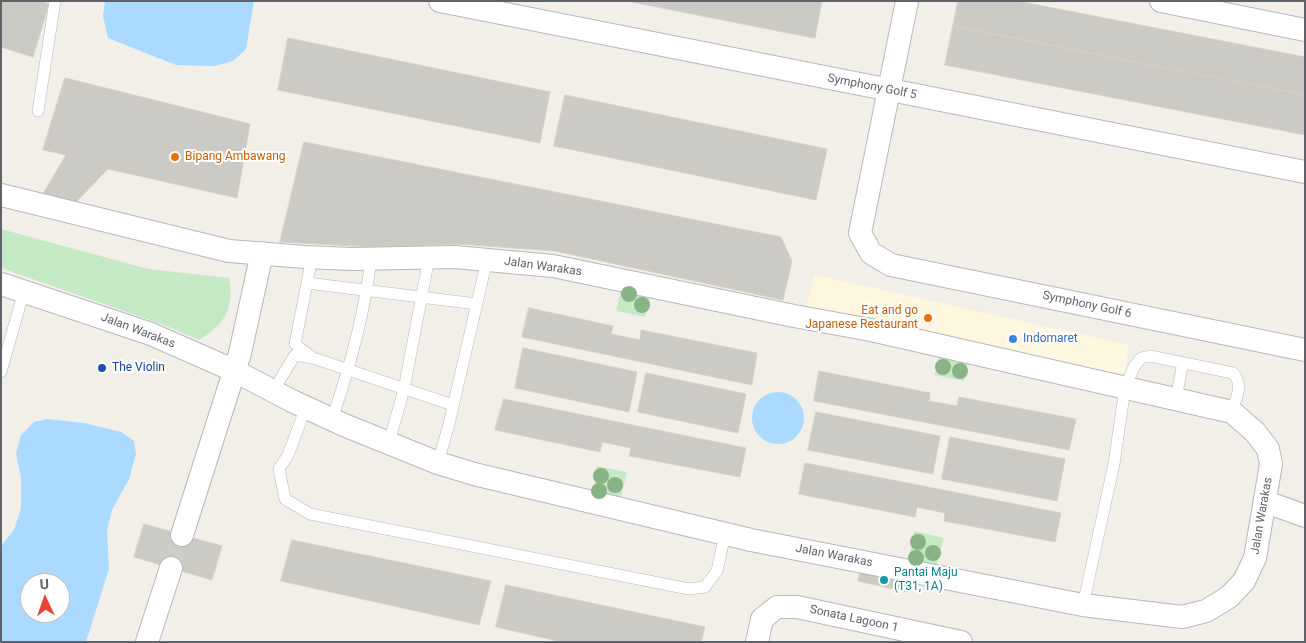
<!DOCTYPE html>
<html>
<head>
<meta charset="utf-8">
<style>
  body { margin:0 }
  #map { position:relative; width:1306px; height:643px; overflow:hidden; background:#f1efe8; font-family:Roboto,sans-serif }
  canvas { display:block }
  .frame { position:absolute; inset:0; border:2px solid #5f6368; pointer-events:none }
  .north { position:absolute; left:20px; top:573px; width:50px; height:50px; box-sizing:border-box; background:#fff; border:1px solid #bfc1c3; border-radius:50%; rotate:357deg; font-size:14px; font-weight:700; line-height:20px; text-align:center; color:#5f6368 }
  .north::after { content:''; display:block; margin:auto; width:18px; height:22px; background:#ea4335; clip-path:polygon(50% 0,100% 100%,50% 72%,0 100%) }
</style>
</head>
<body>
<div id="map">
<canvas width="1306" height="643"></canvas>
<div class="frame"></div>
<div class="north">U</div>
</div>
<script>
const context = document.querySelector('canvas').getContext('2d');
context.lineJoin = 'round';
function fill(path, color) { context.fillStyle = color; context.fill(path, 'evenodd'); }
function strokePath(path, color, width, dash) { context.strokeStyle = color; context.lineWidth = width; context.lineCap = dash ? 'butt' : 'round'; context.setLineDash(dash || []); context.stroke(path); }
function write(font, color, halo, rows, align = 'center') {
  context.font = font + ' Roboto,sans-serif'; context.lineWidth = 4; context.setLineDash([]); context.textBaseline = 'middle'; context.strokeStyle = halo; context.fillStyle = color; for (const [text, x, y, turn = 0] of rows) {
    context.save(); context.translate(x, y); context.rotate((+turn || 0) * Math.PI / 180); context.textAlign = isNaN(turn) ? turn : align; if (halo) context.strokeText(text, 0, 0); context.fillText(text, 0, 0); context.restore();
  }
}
fill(new Path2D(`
  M815 275 1129 345 1123 381 805 310Z`), '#fef7e0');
fill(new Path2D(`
  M1 229 148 269 229 278C235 308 224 325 199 340L164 325 1 268Z
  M623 281 652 287 645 317 616 311Z
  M941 346 970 352 964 381 935 375Z
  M597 466 627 472 620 500 593 494Z
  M914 531 944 538 935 570 908 564Z`), '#c5e8c5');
fill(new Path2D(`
  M105 1H254L246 49 233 61 215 66 176 65 108 38 103 16Z
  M752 418a26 26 0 1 1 52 0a26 26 0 1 1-52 0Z
  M47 419 84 423 121 432 134 441 136 454 129 479 112 510 107 530 109 569 86 642H1V546L14 530 21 508V478L16 453 21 435 34 422ZM30 583H60V613H30Z`), '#aadaff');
const building = new Path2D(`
  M1 1H41L49 4 33 57 1 47Z
  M627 1H822L815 38Z
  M958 1H1017L1305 57V95L953 26Z
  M953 26 1305 95V135L945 65Z
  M288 38 550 92 540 143 278 90Z
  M65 78 250 124 237 198 108 169 71 207 40 199 66 155 43 150Z
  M565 95 827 149 816 200 554 146Z
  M304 142 781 237 792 261 783 300 555 251 459 244 375 247 280 242Z
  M529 308 613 326 611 334 640 340 641 330 757 353 752 385 522 337Z
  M523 348 637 372 629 412 515 388Z
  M819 371 930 393 929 401 957 406 959 397 1076 419 1069 450 814 401Z
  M646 373 746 394 738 433 638 412Z
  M504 399 746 448 740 477 629 456 631 448 602 442 600 452 495 430Z
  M816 412 940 436 933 474 808 450Z
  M950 437 1065 459 1057 501 942 479Z
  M805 463 1061 513 1055 542 944 521 945 513 917 507 915 517 799 494Z
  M144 524 222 546 212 580 134 557Z
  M292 540 491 581 479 625 281 581Z
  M862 567 911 578 907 592 858 581Z
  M506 585 705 627 701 642H562L496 627Z`);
fill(building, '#cccac5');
strokePath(building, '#d6d1c6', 1);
strokePath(new Path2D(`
  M171 568 182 535`), '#ccccc8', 22, [22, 11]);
const lane = new Path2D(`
  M38 111 55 1
  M307 283 312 257
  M313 358 295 344 307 283 477 304
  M1 372 24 291
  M273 391 295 355 313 358 453 405
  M1176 398 1183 363
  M306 407 288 455 279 469 285 499 310 514 689 589 705 587 717 571 725 534
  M332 419C350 367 365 313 371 258
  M389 443 404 389 429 258
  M438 463 449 424 487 260
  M1083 605 1114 464 1125 388 1134 367 1141 358 1150 356 1233 373C1244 385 1236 397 1232 412`);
const street = new Path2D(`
  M440 1 1305 172
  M907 1 860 233 871 253 891 265 1305 350
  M1161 1 1305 30
  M1 195 229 251 305 257 352 259 455 257 553 266 794 316 871 330 1232 412 1255 432 1268 449 1271 464 1255 558 1244 581 1229 597 1206 611 1182 617 1083 605 751 540 474 474 438 463 344 425 292 401 235 371 151 334 1 284
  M1266 502 1305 516
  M182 535 240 353 262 253
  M147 642 171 568
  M757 642 762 619 777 607H797L961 642`);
strokePath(lane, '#b5b8bc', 12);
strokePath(street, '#b5b8bc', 24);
strokePath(lane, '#fff', 11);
strokePath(street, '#fff', 22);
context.fillStyle = '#89b387';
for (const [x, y] of [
  [629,294],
  [642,305],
  [943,367],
  [960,371],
  [601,476],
  [615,485],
  [599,491],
  [918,542],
  [933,553],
  [916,558]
]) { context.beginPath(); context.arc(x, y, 8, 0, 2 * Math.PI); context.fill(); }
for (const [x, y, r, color] of [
  [175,157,5,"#e8710a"],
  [928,318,5,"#e8710a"],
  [1013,339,5,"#3f7fe0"],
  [102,368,5,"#1a4fb4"],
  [884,580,5,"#0f9aa8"]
]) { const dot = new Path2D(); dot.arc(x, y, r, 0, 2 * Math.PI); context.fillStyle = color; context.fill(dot); strokePath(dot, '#fff', 2); }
write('12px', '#5f6368', '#fff', [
  ["Symphony Golf 5",872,87,11],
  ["Jalan Warakas",543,267,8],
  ["Symphony Golf 6",1087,305,12],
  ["Jalan Warakas",138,331,21],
  ["Jalan Warakas",1262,516,-80],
  ["Jalan Warakas",834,556,11],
  ["Sonata Lagoon 1",854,619,12]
]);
write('12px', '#c56008', '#fff', [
  ["Bipang Ambawang",185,157],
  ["Eat and go",918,311,"right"],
  ["Japanese Restaurant",918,325,"right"]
], 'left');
write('12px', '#366cbe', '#fff', [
  ["Indomaret",1023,339]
], 'left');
write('12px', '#164399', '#fff', [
  ["The Violin",112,368]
], 'left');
write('12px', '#0d838f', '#fff', [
  ["Pantai Maju",894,573],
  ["(T31, 1A)",894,587]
], 'left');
</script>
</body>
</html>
